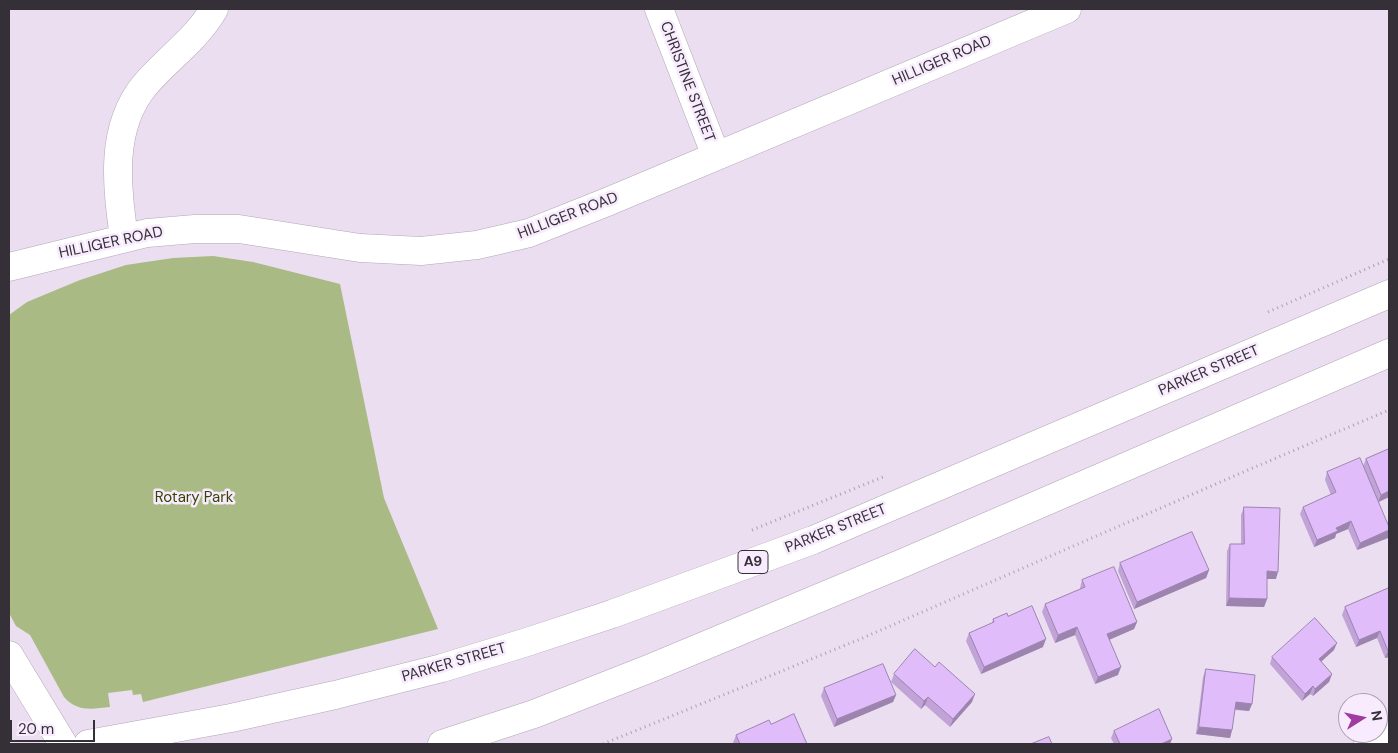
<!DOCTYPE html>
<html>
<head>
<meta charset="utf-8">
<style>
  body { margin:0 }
  #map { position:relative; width:1398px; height:753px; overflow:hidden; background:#eadef0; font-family:"DM Sans",sans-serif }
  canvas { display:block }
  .frame { position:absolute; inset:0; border:10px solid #353037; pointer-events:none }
  .north { position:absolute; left:1338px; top:693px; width:50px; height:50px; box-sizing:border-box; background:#f7ebfd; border:1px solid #a9a0ae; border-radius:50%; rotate:80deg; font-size:14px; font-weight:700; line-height:20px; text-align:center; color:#353037 }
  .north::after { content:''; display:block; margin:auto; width:18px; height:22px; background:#a03ba0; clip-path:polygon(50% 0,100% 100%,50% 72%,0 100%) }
  .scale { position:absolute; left:10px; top:720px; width:85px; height:22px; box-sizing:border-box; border:2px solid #353037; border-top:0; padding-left:6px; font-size:15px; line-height:18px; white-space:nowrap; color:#353037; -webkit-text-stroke:4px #f7ebfd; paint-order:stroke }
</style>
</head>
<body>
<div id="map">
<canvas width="1398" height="753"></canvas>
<div class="frame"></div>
<div class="north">N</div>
<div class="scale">20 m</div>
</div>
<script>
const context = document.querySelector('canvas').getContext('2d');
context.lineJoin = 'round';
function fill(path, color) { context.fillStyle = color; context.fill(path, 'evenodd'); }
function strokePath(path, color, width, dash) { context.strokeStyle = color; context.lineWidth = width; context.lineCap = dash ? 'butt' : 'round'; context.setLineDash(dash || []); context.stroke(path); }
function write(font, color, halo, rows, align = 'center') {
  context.font = font + ' "DM Sans",sans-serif'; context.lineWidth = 5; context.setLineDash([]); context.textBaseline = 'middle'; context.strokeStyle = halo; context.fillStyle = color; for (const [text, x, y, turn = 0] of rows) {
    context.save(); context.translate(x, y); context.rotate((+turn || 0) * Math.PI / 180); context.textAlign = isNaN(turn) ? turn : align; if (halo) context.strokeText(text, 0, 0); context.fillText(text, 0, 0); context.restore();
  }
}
fill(new Path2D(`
  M213 256 253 262 340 284 384 498 438 629 143 702 141 694 133 695 132 690 108 693 110 707C92 709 77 712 64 697L30 635 16 626 9 613V315L27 302 80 280 126 265 173 258Z`), '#a9ba84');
const street = new Path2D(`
  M659 9 716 156
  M124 238C117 187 109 128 145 85 168 58 196 40 214 9
  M9 267 147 233 195 229H239L360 248 421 251 477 245 529 233 607 202 1067 9
  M1368 744 1389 734`);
const highway = new Path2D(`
  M9 655 63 744
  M88 744 231 718 335 695 442 668 527 642 612 614 813 540 1389 294
  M442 744 534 714 651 668 903 563 1389 353`);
strokePath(street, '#b2a6b7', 29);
strokePath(highway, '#b2a6b7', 29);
strokePath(new Path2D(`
  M1268 312 1389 259
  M752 530 883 477
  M603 744 858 640 1241 473 1389 410`), '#aba1af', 3, [1, 4]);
strokePath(street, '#fff', 28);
strokePath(highway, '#fff', 28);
fill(new Path2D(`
  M1389 449V497L1379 502 1388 538 1357 550 1348 529 1336 534 1335 538 1314 547 1300 514 1303 507 1331 495 1325 480 1327 472 1363 466 1366 459Z
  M1244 507 1276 579H1267V599L1264 607 1226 606 1227 551 1230 544H1241V515Z
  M1120 563 1209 570 1206 578 1134 609 1118 571Z
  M1082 580 1137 622 1134 629 1109 640 1118 675 1095 684 1075 635 1055 643 1042 612 1045 604 1080 589V588Z
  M1389 588V657L1385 658 1377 638 1356 647 1342 615 1345 607Z
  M1008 616 1043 647 981 674 966 641 969 633 992 623 993 619Z
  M1334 650 1321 662 1332 674 1329 682 1313 696 1310 694 1302 701 1270 664 1272 657Z
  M1206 669 1252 704 1249 711 1235 710 1232 730 1230 738 1196 734 1203 677Z
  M894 674 972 702 950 727 925 705 921 709 891 682Z
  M824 688 896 695 893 702 834 727 821 696Z
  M771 724 807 744H734L733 743 736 735Z
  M1114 731 1170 744H1114L1111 738Z`), '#c1a3d7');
fill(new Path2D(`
  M1389 491V497L1378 502 1381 495Z
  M1351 521 1348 529 1336 534 1335 538 1314 547 1317 540 1336 528Z
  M1389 530 1388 538 1357 550 1360 543Z
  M1209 570 1206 578 1134 609 1137 602Z
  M1267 571 1278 572 1276 579H1265Z
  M1229 598 1267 599 1264 607 1226 606Z
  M1137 622 1134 629 1104 642 1107 634Z
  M1077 627 1075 635 1055 643 1058 635Z
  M1380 631 1377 638 1356 647 1359 640Z
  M1046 639 1043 647 981 674 984 667Z
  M1337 643 1334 650 1316 666 1319 659Z
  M1389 650V657L1385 658 1388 651Z
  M1121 667 1118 675 1095 684 1098 677Z
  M1332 674 1329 682 1313 696 1315 689Z
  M1313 686 1310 694 1302 701 1305 694Z
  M975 694 972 702 950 727 953 719Z
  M896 695 893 702 834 727 837 719Z
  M928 697 925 705 921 709 924 701Z
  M1236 702 1252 704 1249 711 1233 709Z
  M1199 727 1232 730 1230 738 1196 734Z
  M1172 739 1170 744H1161Z`), '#9d84af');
const building = new Path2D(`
  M1389 449V491L1381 495 1366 459Z
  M1360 458 1389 527V530L1360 543 1351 521 1336 528 1338 531 1317 540 1303 507 1336 492 1327 472Z
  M1244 507 1280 508 1278 572 1267 571V599L1229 598 1230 544H1244Z
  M1192 532 1209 570 1137 602 1120 563Z
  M1114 567 1137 622 1107 634 1121 667 1098 677 1077 627 1058 635 1045 604 1085 587 1082 580Z
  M1389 588V650L1388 651 1380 631 1359 640 1345 607Z
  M1032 606 1046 639 984 667 969 633 994 622 993 619 1007 613 1008 616Z
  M1315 618 1337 643 1319 659 1332 674 1315 689 1313 686 1305 694 1272 657Z
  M915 649 935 667 939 662 975 694 953 719 928 697 924 701 894 674Z
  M883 664 896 695 837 719 824 688Z
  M1206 669 1255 675 1252 704 1236 702 1232 730 1199 727Z
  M1159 709 1172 739 1161 744H1120L1114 731Z
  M794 714 807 744H740L736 735 769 720 771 724Z
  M1049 737 1052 744H1031Z`);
fill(building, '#e0bdfa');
strokePath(building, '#9d84af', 1);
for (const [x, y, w] of [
  [753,562,30]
]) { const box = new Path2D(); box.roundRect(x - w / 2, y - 11.5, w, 23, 4); context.fillStyle = '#f7ebfd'; context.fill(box); strokePath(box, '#353037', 1); }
write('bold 14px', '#353037', null, [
  ["A9",753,562]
]);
write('15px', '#353037', '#f7ebfd', [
  ["HILLIGER ROAD",942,61,-23],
  ["CHRISTINE STREET",687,82,69],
  ["HILLIGER ROAD",568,216,-21],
  ["HILLIGER ROAD",111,243,-12],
  ["PARKER STREET",1209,371,-23],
  ["PARKER STREET",836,529,-22],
  ["PARKER STREET",454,663,-16]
]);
write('15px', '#354402', '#f7ebfd', [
  ["Rotary Park",194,498]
]);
</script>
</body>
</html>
